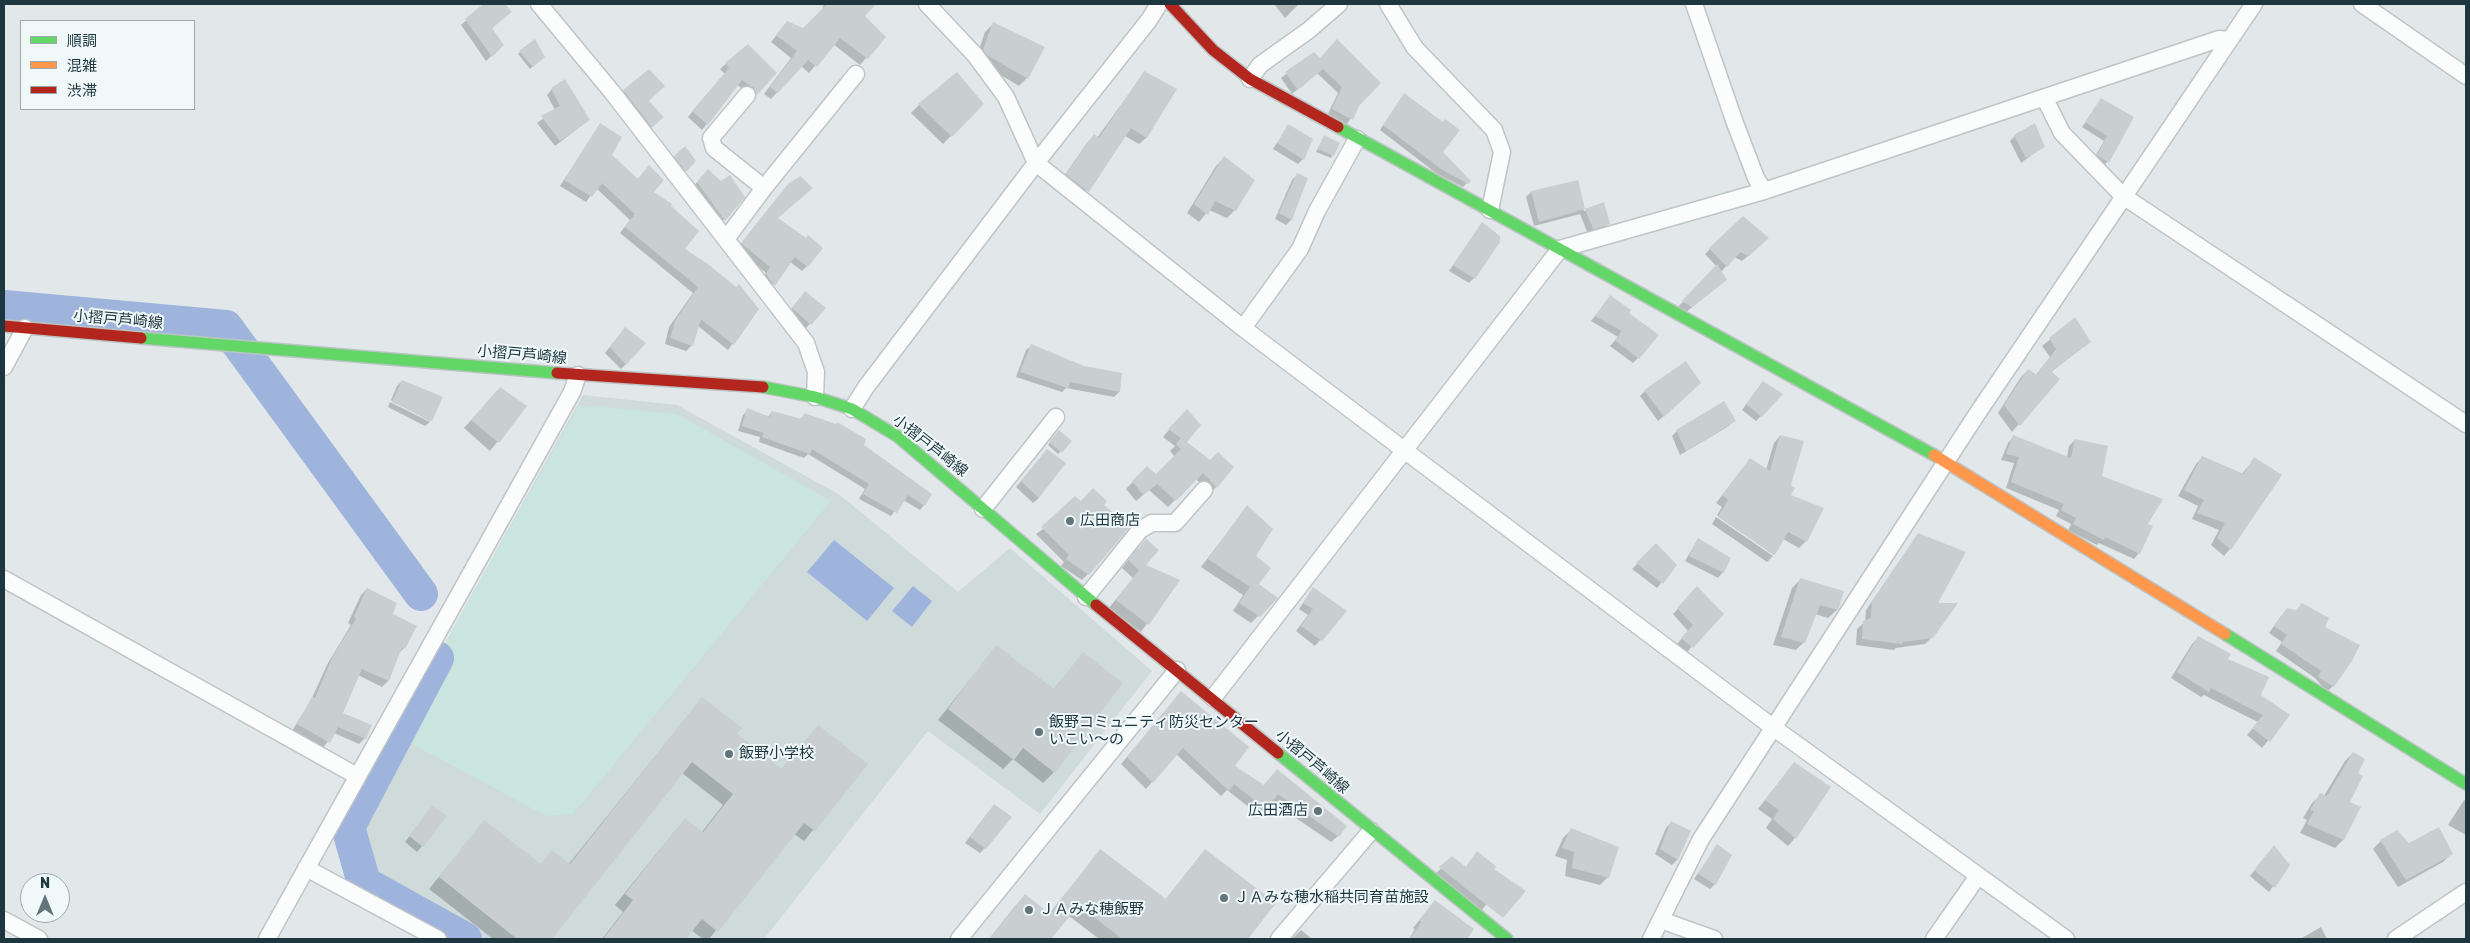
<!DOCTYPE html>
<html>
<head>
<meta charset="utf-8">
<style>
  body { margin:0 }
  #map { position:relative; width:2470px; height:943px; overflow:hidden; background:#e2e8e9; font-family:Rubik,"Noto Sans JP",sans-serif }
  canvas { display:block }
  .frame { position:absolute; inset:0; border:5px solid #1e363f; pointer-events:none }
  .legend { position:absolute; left:20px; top:20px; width:175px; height:90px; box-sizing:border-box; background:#f0f8f9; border:1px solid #9caaaf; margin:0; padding:6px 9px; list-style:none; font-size:15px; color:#1e363f }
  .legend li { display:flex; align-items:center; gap:10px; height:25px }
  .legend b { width:25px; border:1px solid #9caaaf }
  .north { position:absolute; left:20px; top:873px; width:50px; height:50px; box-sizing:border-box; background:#f0f8f9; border:1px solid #9caaaf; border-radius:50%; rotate:0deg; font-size:14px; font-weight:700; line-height:20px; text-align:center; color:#1e363f }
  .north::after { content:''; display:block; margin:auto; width:18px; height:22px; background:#63747a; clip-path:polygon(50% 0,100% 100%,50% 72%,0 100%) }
</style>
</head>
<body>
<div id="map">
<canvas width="2470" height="943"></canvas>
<div class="frame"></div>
<ul class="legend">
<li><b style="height:6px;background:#63d668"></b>順調</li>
<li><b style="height:6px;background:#ff974d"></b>混雑</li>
<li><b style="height:6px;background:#b3261e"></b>渋滞</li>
</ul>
<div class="north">N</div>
</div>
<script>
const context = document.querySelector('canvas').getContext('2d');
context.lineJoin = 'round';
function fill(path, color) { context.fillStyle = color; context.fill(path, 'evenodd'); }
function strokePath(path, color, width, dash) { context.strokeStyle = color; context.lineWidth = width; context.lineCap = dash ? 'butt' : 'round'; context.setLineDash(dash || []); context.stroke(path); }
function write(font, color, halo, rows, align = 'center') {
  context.font = font + ' Rubik,"Noto Sans JP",sans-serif'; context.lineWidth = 4; context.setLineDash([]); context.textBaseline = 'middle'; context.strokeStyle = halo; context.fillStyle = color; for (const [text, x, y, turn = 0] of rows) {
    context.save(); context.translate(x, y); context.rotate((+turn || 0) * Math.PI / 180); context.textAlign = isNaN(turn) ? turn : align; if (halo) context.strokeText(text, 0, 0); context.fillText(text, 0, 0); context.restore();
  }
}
fill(new Path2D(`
  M583 395 677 405 840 495 958 592 1010 548 1152 671 1040 814 928 731 764 939H486L369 876 356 829 443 647Z`), '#cfdadb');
fill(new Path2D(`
  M579 405 677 414 831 501 573 814 546 816 405 740 452 665 443 647Z`), '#cae4df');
fill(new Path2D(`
  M834 540 894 588 867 621 807 572Z
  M913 586 932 601 912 627 892 611Z`), '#9eb4dd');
fill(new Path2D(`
  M485 4H503L510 12 491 29 503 45 486 61 461 25Z
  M825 4H864L870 9 863 16 884 37 860 65 833 44 809 73 801 66 771 99 764 94 791 58 771 42 787 22 804 30 824 8 822 7Z
  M1274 4H1299L1285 18Z
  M993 24 1027 78 1019 86 979 62 976 58 985 32Z
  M748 45 775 73 752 99 749 93 737 85 702 130 688 117 725 74 720 69Z
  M520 52 541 59 530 69 518 54Z
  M1314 53 1358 106 1347 124 1328 114 1338 93 1317 73 1292 94 1281 78Z
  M1144 73 1175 90 1146 138 1139 144 1125 136 1081 198 1060 182 1087 143 1094 136 1097 138Z
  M552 89 589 120 555 146 537 123 555 110 547 95Z
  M624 91 648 101 658 122 647 131 620 95Z
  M1404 95 1442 152 1469 181 1463 187 1436 173 1380 130Z
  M2101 100 2132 117 2104 167 2093 160 2104 141 2082 127Z
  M982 104 943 144 911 113 919 105Z
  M600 125 611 155 637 180 649 166 652 192 683 250 758 309 728 350 698 326 692 345 686 351 665 344 669 327 693 293 620 233 630 220 596 188 586 202 560 186Z
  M1288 126 1311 139 1303 159 1298 164 1273 149Z
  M1324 136 1338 144 1331 158 1316 152Z
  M2015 136 2044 146 2021 163 2010 141Z
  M675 157 695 161 683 173 672 159Z
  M1224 158 1235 210 1227 218 1209 210 1199 222 1187 213 1216 166Z
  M703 175 721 182 744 197 719 225 692 188Z
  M1297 175 1306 179 1291 220 1286 225 1275 219 1292 180Z
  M1577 181 1584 211 1603 204 1608 224 1603 229 1588 234 1580 214 1534 226 1526 197 1531 192Z
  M783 191 777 219 807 266 802 271 790 262 769 290 761 280 766 273 737 249Z
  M1482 223 1474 278 1469 283 1449 271Z
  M1763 243 1742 261 1734 257 1721 272 1720 285 1686 312 1678 307 1717 267 1705 254 1710 249Z
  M1610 297 1627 314 1638 358 1633 363 1610 346 1618 337 1591 321Z
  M800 298 824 308 805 329 788 313Z
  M2075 319 2090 342 2051 372 2058 379 2012 432 1998 413 2021 377 2028 370 2036 375 2050 357 2042 346Z
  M625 328 626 364 621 369 605 353Z
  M1032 345 1084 367 1121 374 1119 392 1114 397 1066 388 1062 392 1016 377 1026 350Z
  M402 381 441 398 430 421 391 400 397 386Z
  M1758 388 1761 416 1756 421 1742 410Z
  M1694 389 1658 421 1640 396 1645 391Z
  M492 397 526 406 490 451 464 428Z
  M390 402 430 422 425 426 388 407Z
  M748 410 768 417 772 412 799 420 805 415 835 426 862 445 924 505 920 510 903 500 891 516 859 499 865 489 808 454 804 458 759 442 760 437 738 431 743 415Z
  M1180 417 1185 443 1210 461 1233 467 1210 494 1196 479 1168 507 1149 490 1136 501 1126 489 1147 467 1156 476 1175 457 1170 451 1175 446 1163 437Z
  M1734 420 1729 426 1680 455 1672 436 1677 431Z
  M1059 432 1070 441 1058 454 1048 445Z
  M1780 436 1790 486 1789 496 1806 541 1799 548 1783 539 1774 555 1717 515 1722 507 1716 503 1744 467 1766 470 1774 443Z
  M2013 437 2067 457 2069 446 2075 440 2101 477 2146 525 2139 553 2134 559 2099 543 2097 545 2068 530 2071 524 2056 516 2059 510 2006 488 2014 463 2001 460 2008 443Z
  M1042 456 1039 498 1033 503 1016 487Z
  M2202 458 2242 474 2254 459 2230 549 2224 556 2211 545 2219 530 2192 519 2198 506 2178 496 2196 464Z
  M1081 503 1103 505 1088 574 1082 580 1061 566 1064 562 1036 534Z
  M1247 507 1257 584 1276 598 1251 623 1233 611 1243 595 1201 567Z
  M1716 517 1773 556 1767 562 1712 524Z
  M1918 534 1936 604 1932 637 1925 644 1896 648 1894 650 1856 645 1857 629 1865 622 1866 610Z
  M1698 539 1723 572 1718 578 1685 561Z
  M1656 545 1676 565 1657 588 1632 569Z
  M1138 548 1144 566 1178 581 1141 632 1109 608 1133 578 1122 568Z
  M1800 580 1843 592 1837 610 1828 618 1815 614 1804 642 1796 650 1773 645 1792 588Z
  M1313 588 1345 611 1315 646 1296 631 1308 615 1299 609Z
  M1697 588 1722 614 1687 652 1677 644 1688 631 1673 614Z
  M367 589 391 614 404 648 398 654 388 681 382 687 358 675 341 713 365 738 359 744 334 733 323 748 292 731 311 700 328 663 351 625 348 623 361 595Z
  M2281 616 2323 627 2333 686 2327 692 2315 678 2276 651 2282 642 2269 633Z
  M2199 637 2226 660 2260 695 2288 716 2262 748 2247 735 2258 722 2204 695 2201 697 2171 678 2192 644Z
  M996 647 1053 690 1083 654 1054 772 1043 783 1013 759 1003 769 938 720Z
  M1181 692 1233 767 1263 786 1277 770 1338 836 1331 842 1271 801 1259 815 1227 790 1221 796 1176 754 1146 789 1121 764Z
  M702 698 735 734 781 770 818 726 866 765 804 841 794 834 709 939H703L691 930 684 939H602L623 912 615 905 675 831 685 820 701 833 723 805 682 773 551 939H493L429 889 484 822 540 865 552 852 568 865Z
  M2353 753 2357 774 2348 802 2359 808 2343 840 2335 848 2300 833 2307 820 2303 818 2312 803 2321 795 2324 796 2345 761Z
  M1787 772 1795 838 1788 846 1766 828 1772 819 1758 809Z
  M2464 800 2466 802V835L2448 825Z
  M432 807 422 846 417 852 405 842Z
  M989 811 985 848 980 853 965 843Z
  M1671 822 1689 831 1677 860 1672 865 1655 854 1666 828Z
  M1571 830 1608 877 1600 885 1565 876 1567 860 1555 856 1563 838Z
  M2381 841 2409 844 2451 854 2443 862 2398 887 2373 849Z
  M1717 846 1715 884 1710 889 1694 879Z
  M2274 847 2288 865 2269 892 2250 876Z
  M1101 850 1165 900 1205 850 1274 903 1247 939H1099L1069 916 1050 939H989L1015 906 1048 915Z
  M1477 853 1493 870 1491 898 1482 910 1436 873 1452 858 1465 868Z
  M1435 901 1470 928 1462 939H1409L1415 929 1413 928Z
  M2321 927 2327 939H2300Z
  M1301 930 1312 939H1292Z`), '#0003');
strokePath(new Path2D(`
  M4 307 226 327 421 594
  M437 658 348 827 364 883 465 939`), '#9eb4dd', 34);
fill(new Path2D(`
  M483 4H505L512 12 492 28 504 45 492 57 465 19Z
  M827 4H876L865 16 886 37 868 59 840 38 817 67 808 60 778 93 770 87 797 51 776 35 787 21 803 28Z
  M993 22 1045 47 1028 79 987 55 983 50Z
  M535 39 545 57 533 67 519 51Z
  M1337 39 1381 83 1359 106 1353 120 1332 109 1342 87 1323 69 1298 90 1285 72 1314 52 1320 58Z
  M748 44 777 73 757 95 754 88 742 80 708 125 692 111 729 68 725 63Z
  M649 69 665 86 649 101 664 117 652 127 623 90Z
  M1144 71 1177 89 1147 138 1131 128 1089 192 1066 174 1094 134 1099 138Z
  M957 72 984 104 952 137 918 104Z
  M565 79 590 120 560 141 541 116 560 106 551 88Z
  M1404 93 1443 122 1445 119 1460 130 1443 152 1471 181 1468 184 1441 169 1383 125Z
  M2101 98 2134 117 2109 163 2097 155 2107 136 2085 122Z
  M600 123 622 137 612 155 638 179 649 165 664 180 654 192 672 204 671 206 699 231 685 249 708 264 736 287 739 284 759 309 734 345 701 319 693 346 670 338 675 321 698 287 625 227 635 214 602 183 592 197 564 180Z
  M2035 123 2045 147 2026 158 2014 135Z
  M1288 124 1313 139 1304 160 1277 143Z
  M1324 135 1340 143 1334 156 1318 149Z
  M685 146 696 161 686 172 674 156Z
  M1224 156 1255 180 1236 211 1215 201 1208 215 1194 204Z
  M708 169 721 181 730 175 745 197 725 221 697 182Z
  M1297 173 1308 178 1292 220 1279 213Z
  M800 176 813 188 778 218 806 238 808 235 823 248 808 267 795 257 775 286 766 274 770 267 741 243 788 184Z
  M1578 180 1585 209 1539 222 1531 191Z
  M1604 202 1610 224 1593 229 1585 209Z
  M1743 216 1769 238 1749 256 1740 252 1727 267 1709 248Z
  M1482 222 1500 236V242L1475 279 1453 265Z
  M1717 264 1727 280 1692 307 1682 301Z
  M805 291 826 308 811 325 792 308Z
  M1610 295 1631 310 1629 313 1659 335 1639 359 1615 340 1622 331 1595 316Z
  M2075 317 2091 342 2051 371 2060 379 2020 426 2004 405 2028 369 2037 375 2056 349 2049 338Z
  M625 327 646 343 626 365 610 347Z
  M1031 344 1084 366 1122 373 1120 392 1070 382 1068 388 1020 372Z
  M1686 361 1701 383 1664 417 1644 390Z
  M402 380 443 397 432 421 392 402Z
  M1763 381 1783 394 1762 417 1746 404Z
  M500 387 527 406 499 443 471 420Z
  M1724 401 1736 421 1686 451 1676 430Z
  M747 408 770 417 772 411 802 419 804 413 836 424 837 422 866 439 864 445 932 494 925 506 908 495 897 513 863 494 869 484 812 449 810 454 762 437 764 433 742 426Z
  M1187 409 1201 425 1187 442 1210 460 1218 452 1234 467 1217 488 1203 473 1176 501 1157 484 1143 495 1132 481 1147 466 1156 474 1181 449 1176 444 1181 438 1168 429Z
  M1059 430 1072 441 1062 453 1049 442Z
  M1780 435 1804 441 1791 485 1795 488 1791 495 1824 508 1807 542 1788 532 1775 555 1718 517 1728 500 1722 495 1750 458 1770 471Z
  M2013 435 2071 458 2075 439 2108 446 2102 476 2163 499 2148 524 2153 526 2140 554 2105 537 2104 540 2073 524 2076 518 2061 510 2064 504 2011 482 2019 457 2006 454Z
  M1047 449 1066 463 1039 498 1021 481Z
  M2202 456 2244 474 2254 457 2282 475 2231 550 2217 538 2225 523 2197 513 2204 500 2184 490Z
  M1093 488 1107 501 1104 505 1130 527 1089 575 1066 559 1069 555 1041 527 1075 496 1081 501Z
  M1247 505 1273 529 1256 556 1271 568 1259 584 1278 598 1260 617 1239 603 1250 587 1208 559Z
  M1918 533 1966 552 1938 603H1958L1933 638 1902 642V644L1862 639 1863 621 1871 618 1872 602Z
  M1698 538 1731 558 1724 573 1689 556Z
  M1146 539 1159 550 1146 565 1180 580 1149 625 1116 600 1139 570 1128 560Z
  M1656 543 1677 565 1663 584 1636 563Z
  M1800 578 1844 591 1838 610 1820 605 1805 643 1781 637Z
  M1697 586 1724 614 1693 648 1681 638 1693 625 1677 608Z
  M1313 587 1347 611 1322 641 1301 626 1313 609 1303 603Z
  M367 588 397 603 393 614 417 626 405 649 402 647 389 681 362 669 343 713 372 725 366 739 338 727 330 743 297 724 312 697 315 698 333 656 356 619 354 617Z
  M2302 603 2329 618 2325 627 2360 645 2352 661 2334 687 2318 677 2321 671 2281 644 2287 635 2274 626 2287 608 2296 610Z
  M2198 636 2231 654 2228 659 2269 677 2261 695 2290 715 2270 742 2252 728 2263 715 2211 688 2209 692 2177 672Z
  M996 645 1054 689 1083 652 1123 683 1055 773 1023 748 1014 760 948 709Z
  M1181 691 1249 747 1235 766 1264 785 1277 769 1347 826 1339 837 1278 794 1266 809 1234 784 1229 791 1183 748 1153 783 1127 757Z
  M702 697 742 728 737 734 782 769 818 725 868 764 815 831 804 823 718 932 702 919 686 939H603L633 900 625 894 685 818 703 832 733 794 692 762 552 939H517L439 877 484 820 541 864 552 850 570 864Z
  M2353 752 2365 759 2358 773 2363 776 2350 802 2361 807 2344 840 2307 824 2314 811 2310 810 2320 793 2327 796Z
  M1794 762 1831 787 1796 839 1773 819 1779 810 1765 800Z
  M994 804 1012 817 986 849 970 837Z
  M432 806 447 816 423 847 409 836Z
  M1671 821 1691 831 1678 860 1660 849Z
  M2439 827 2453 854 2406 880 2380 840 2397 830 2409 843Z
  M1571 828 1619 847 1609 878 1572 868 1574 852 1562 848Z
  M1717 844 1732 855 1716 885 1698 874Z
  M2274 845 2290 865 2275 888 2254 870Z
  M1100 849 1166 899 1205 849 1276 903 1248 939H1122L1079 905 1051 939H989L1025 894 1050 914Z
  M1477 851 1497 867 1494 869 1526 891 1503 918 1439 867 1452 856 1466 867Z
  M1435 900 1474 929 1467 939H1410L1421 922 1419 920Z`), '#c9cfd0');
const street = new Path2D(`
  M539 4 612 92 806 343 816 372 815 397
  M927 4 975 55 1006 97 1036 163 1243 328 1404 450 1774 728 2066 939
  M1388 4 1415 48 1494 130 1502 152 1490 210
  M1694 4 1735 123 1756 178 1764 191
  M2362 4 2466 76
  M1250 79 1260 65 1309 30 1339 4
  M2045 99 2062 133 2123 196 2466 424
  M764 188 856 74
  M726 239 764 188 714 148 711 138 747 95
  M1243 328 1300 249 1317 211 1357 139
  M4 367 25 328
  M852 409 866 387 1036 163 1149 20 1159 4
  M983 509 1056 417
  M4 579 357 776
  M1086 597 1140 530 1152 523H1175L1204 490
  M1213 698 1560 249 1764 191 2219 39 2229 40
  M306 868 438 939
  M4 920 39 939
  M1661 920 1714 939
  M267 939 572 392 578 375
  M959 939 1177 670
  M1279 939 1371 831
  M1651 939 1701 839 1977 414 2254 4
  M1934 939 1978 876
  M2396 939 2466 892`);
const fast = new Path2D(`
  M1338 127 1934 455
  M141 338 557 373
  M763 387 815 397 852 409 897 436 1096 605
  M2225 634 2466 784
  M1278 753 1507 939`);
const slow = new Path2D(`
  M1934 455 2225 634`);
const jam = new Path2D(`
  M1170 4 1213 50 1250 79 1338 127
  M4 326 141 338
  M557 373 763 387
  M1096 605 1278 753`);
strokePath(street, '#bfc5c6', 19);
strokePath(fast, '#bbc4c5', 14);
strokePath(slow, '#bbc4c5', 14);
strokePath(jam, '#bbc4c5', 14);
strokePath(street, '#fbfcfc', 16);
strokePath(fast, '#63d668', 11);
strokePath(slow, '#ff974d', 11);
strokePath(jam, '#b3261e', 11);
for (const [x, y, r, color] of [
  [1070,521,5,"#63747a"],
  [1039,732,5,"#63747a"],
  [729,754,5,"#63747a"],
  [1318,811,5,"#63747a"],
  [1224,898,5,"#63747a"],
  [1029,910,5,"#63747a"]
]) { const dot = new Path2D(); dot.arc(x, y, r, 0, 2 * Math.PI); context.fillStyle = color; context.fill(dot); strokePath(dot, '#f0f8f9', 2); }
write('15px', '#1e363f', '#f0f8f9', [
  ["小摺戸芦崎線",118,320,5],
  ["小摺戸芦崎線",522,355,5],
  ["小摺戸芦崎線",930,446,38],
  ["小摺戸芦崎線",1312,762,40]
]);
write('15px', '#1e363f', '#f0f8f9', [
  ["広田商店",1080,521],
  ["飯野コミュニティ防災センター",1049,723],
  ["いこい～の",1049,740],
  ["飯野小学校",739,754],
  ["広田酒店",1308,811,"right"],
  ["ＪＡみな穂水稲共同育苗施設",1234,898],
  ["ＪＡみな穂飯野",1039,910]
], 'left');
</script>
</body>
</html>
